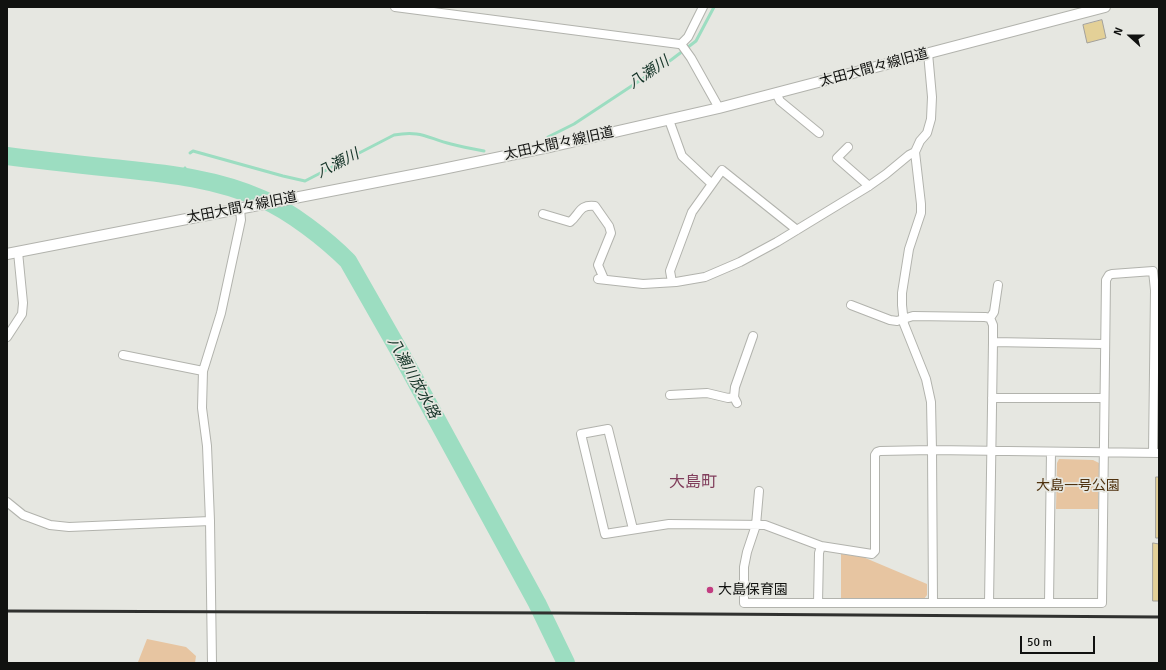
<!DOCTYPE html>
<html>
<head>
<meta charset="utf-8">
<style>
  body { margin:0 }
  #map { position:relative; width:1166px; height:670px; overflow:hidden; background:#e6e7e1; font-family:Signika,sans-serif }
  canvas { display:block }
  .frame { position:absolute; inset:0; border:8px solid #111210; pointer-events:none }
  .north { position:absolute; left:1110px; top:16px; width:40px; height:40px; -webkit-text-stroke:3px #e6e7e1; paint-order:stroke; rotate:291deg; font-size:11px; font-weight:700; line-height:16px; text-align:center; color:#111210 }
  .north::after { content:''; display:block; margin:auto; width:14px; height:18px; background:#111210; clip-path:polygon(50% 0,100% 100%,50% 72%,0 100%) }
  .scale { position:absolute; left:1020px; top:636px; width:75px; height:18px; box-sizing:border-box; border:2px solid #111210; border-top:0; padding-left:5px; font-size:12px; line-height:14px; white-space:nowrap; color:#111210; -webkit-text-stroke:3px #e6e7e1; paint-order:stroke }
</style>
</head>
<body>
<div id="map">
<canvas width="1166" height="670"></canvas>
<div class="frame"></div>
<div class="north">N</div>
<div class="scale">50 m</div>
</div>
<script>
const context = document.querySelector('canvas').getContext('2d');
context.lineJoin = 'round';
function fill(path, color) { context.fillStyle = color; context.fill(path, 'evenodd'); }
function strokePath(path, color, width, dash) { context.strokeStyle = color; context.lineWidth = width; context.lineCap = dash ? 'butt' : 'round'; context.setLineDash(dash || []); context.stroke(path); }
function write(font, color, halo, rows, align = 'center') {
  context.font = font + ' Signika,"Noto Sans JP",sans-serif'; context.lineWidth = 3.5; context.setLineDash([]); context.textBaseline = 'middle'; context.strokeStyle = halo; context.fillStyle = color; for (const [text, x, y, turn = 0] of rows) {
    context.save(); context.translate(x, y); context.rotate((+turn || 0) * Math.PI / 180); context.textAlign = isNaN(turn) ? turn : align; if (halo) context.strokeText(text, 0, 0); context.fillText(text, 0, 0); context.restore();
  }
}
fill(new Path2D(`
  M1059 459 1093 460 1099 463 1098 509H1056L1057 463Z
  M841 554 863 557 927 584V595L924 599 841 598Z
  M147 639 186 647 196 656 195 663H138V662Z`), '#e7c5a1');
strokePath(new Path2D(`
  M548 137 574 124 671 60 696 41 714 7
  M190 153 193 151 283 176 305 181 394 135C421 130 427 138 451 144 462 147 473 149 484 151
  M182 176 185 168`), '#9cddc1', 3);
strokePath(new Path2D(`
  M7 156C45 161 84 165 122 169 170 174 217 179 262 199 290 211 326 239 348 261L401 354 537 603 566 663`), '#9cddc1', 18);
const building = new Path2D(`
  M1102 20 1106 38 1087 43 1083 25Z
  M1156 477H1159V538H1156Z
  M1153 543 1159 544V601H1153Z`);
fill(building, '#e3d097');
strokePath(building, '#a2a09b', 1);
const minor = new Path2D(`
  M395 7 679 44H681L688 37 703 7
  M681 44 691 58 719 108
  M928 53 932 97 931 119 927 133 920 141 915 152 921 204V213L909 249 902 293V305L904 324 926 379 931 402 932 450 933 603
  M776 93 780 101 819 133
  M669 120 682 156 712 184
  M848 147 837 158 869 186
  M543 214 570 222C580 214 579 204 595 206L609 226 611 233 598 265 604 279
  M598 279 643 284 676 282 705 277 740 262 777 242 869 186 886 174 909 155 915 152
  M672 282 670 271 692 212 722 170 797 230
  M851 305 890 320 897 321 913 316 985 317 990 318
  M7 337 22 314 23 303 18 252
  M993 342 1104 344
  M123 355 203 371
  M670 395 707 393 728 398 734 397
  M992 398H1104
  M737 403 734 397 735 387 753 336
  M759 491 756 525 747 552 744 567V603H1102L1106 280 1109 275 1112 274 1153 271 1155 290 1153 453
  M7 502 23 515 50 525 69 527 210 521
  M633 529 608 429 581 434 605 534 669 524 765 525 821 546 872 554 875 551V455L877 452 880 451 932 450 1159 453
  M818 603 819 553 821 546
  M989 603 993 342V325L990 318 994 312 998 285
  M1049 603 1051 452
  M212 663 210 521 207 446 202 408 203 371 221 313 241 220 240 209`);
const tertiary = new Path2D(`
  M7 254 438 170 549 147 719 108 1105 7`);
strokePath(minor, '#b2b3ad', 10);
strokePath(tertiary, '#b2b3ad', 12);
strokePath(minor, '#fff', 8);
strokePath(tertiary, '#fff', 10);
strokePath(new Path2D(`
  M7 611 556 613 1159 617`), '#30312f', 3);
for (const [x, y, r, color] of [
  [710,590,4,"#c23d81"]
]) { const dot = new Path2D(); dot.arc(x, y, r, 0, 2 * Math.PI); context.fillStyle = color; context.fill(dot); strokePath(dot, '#e6e7e1', 1.5); }
write('14px', '#111210', '#e6e7e1', [
  ["太田大間々線旧道",874,68,-15],
  ["太田大間々線旧道",559,144,-12],
  ["太田大間々線旧道",242,208,-11]
]);
write('14px', '#4f320f', '#e6e7e1', [
  ["大島一号公園",1078,486]
]);
write('14px', '#111210', '#e6e7e1', [
  ["大島保育園",718,590]
], 'left');
write('italic 15px', '#153428', '#e6e7e1', [
  ["八瀬川",649,73,-34],
  ["八瀬川",338,164,-27],
  ["八瀬川放水路",413,378,61]
]);
write('16px', '#803d5b', '#e6e7e1', [
  ["大島町",693,483]
]);
</script>
</body>
</html>
